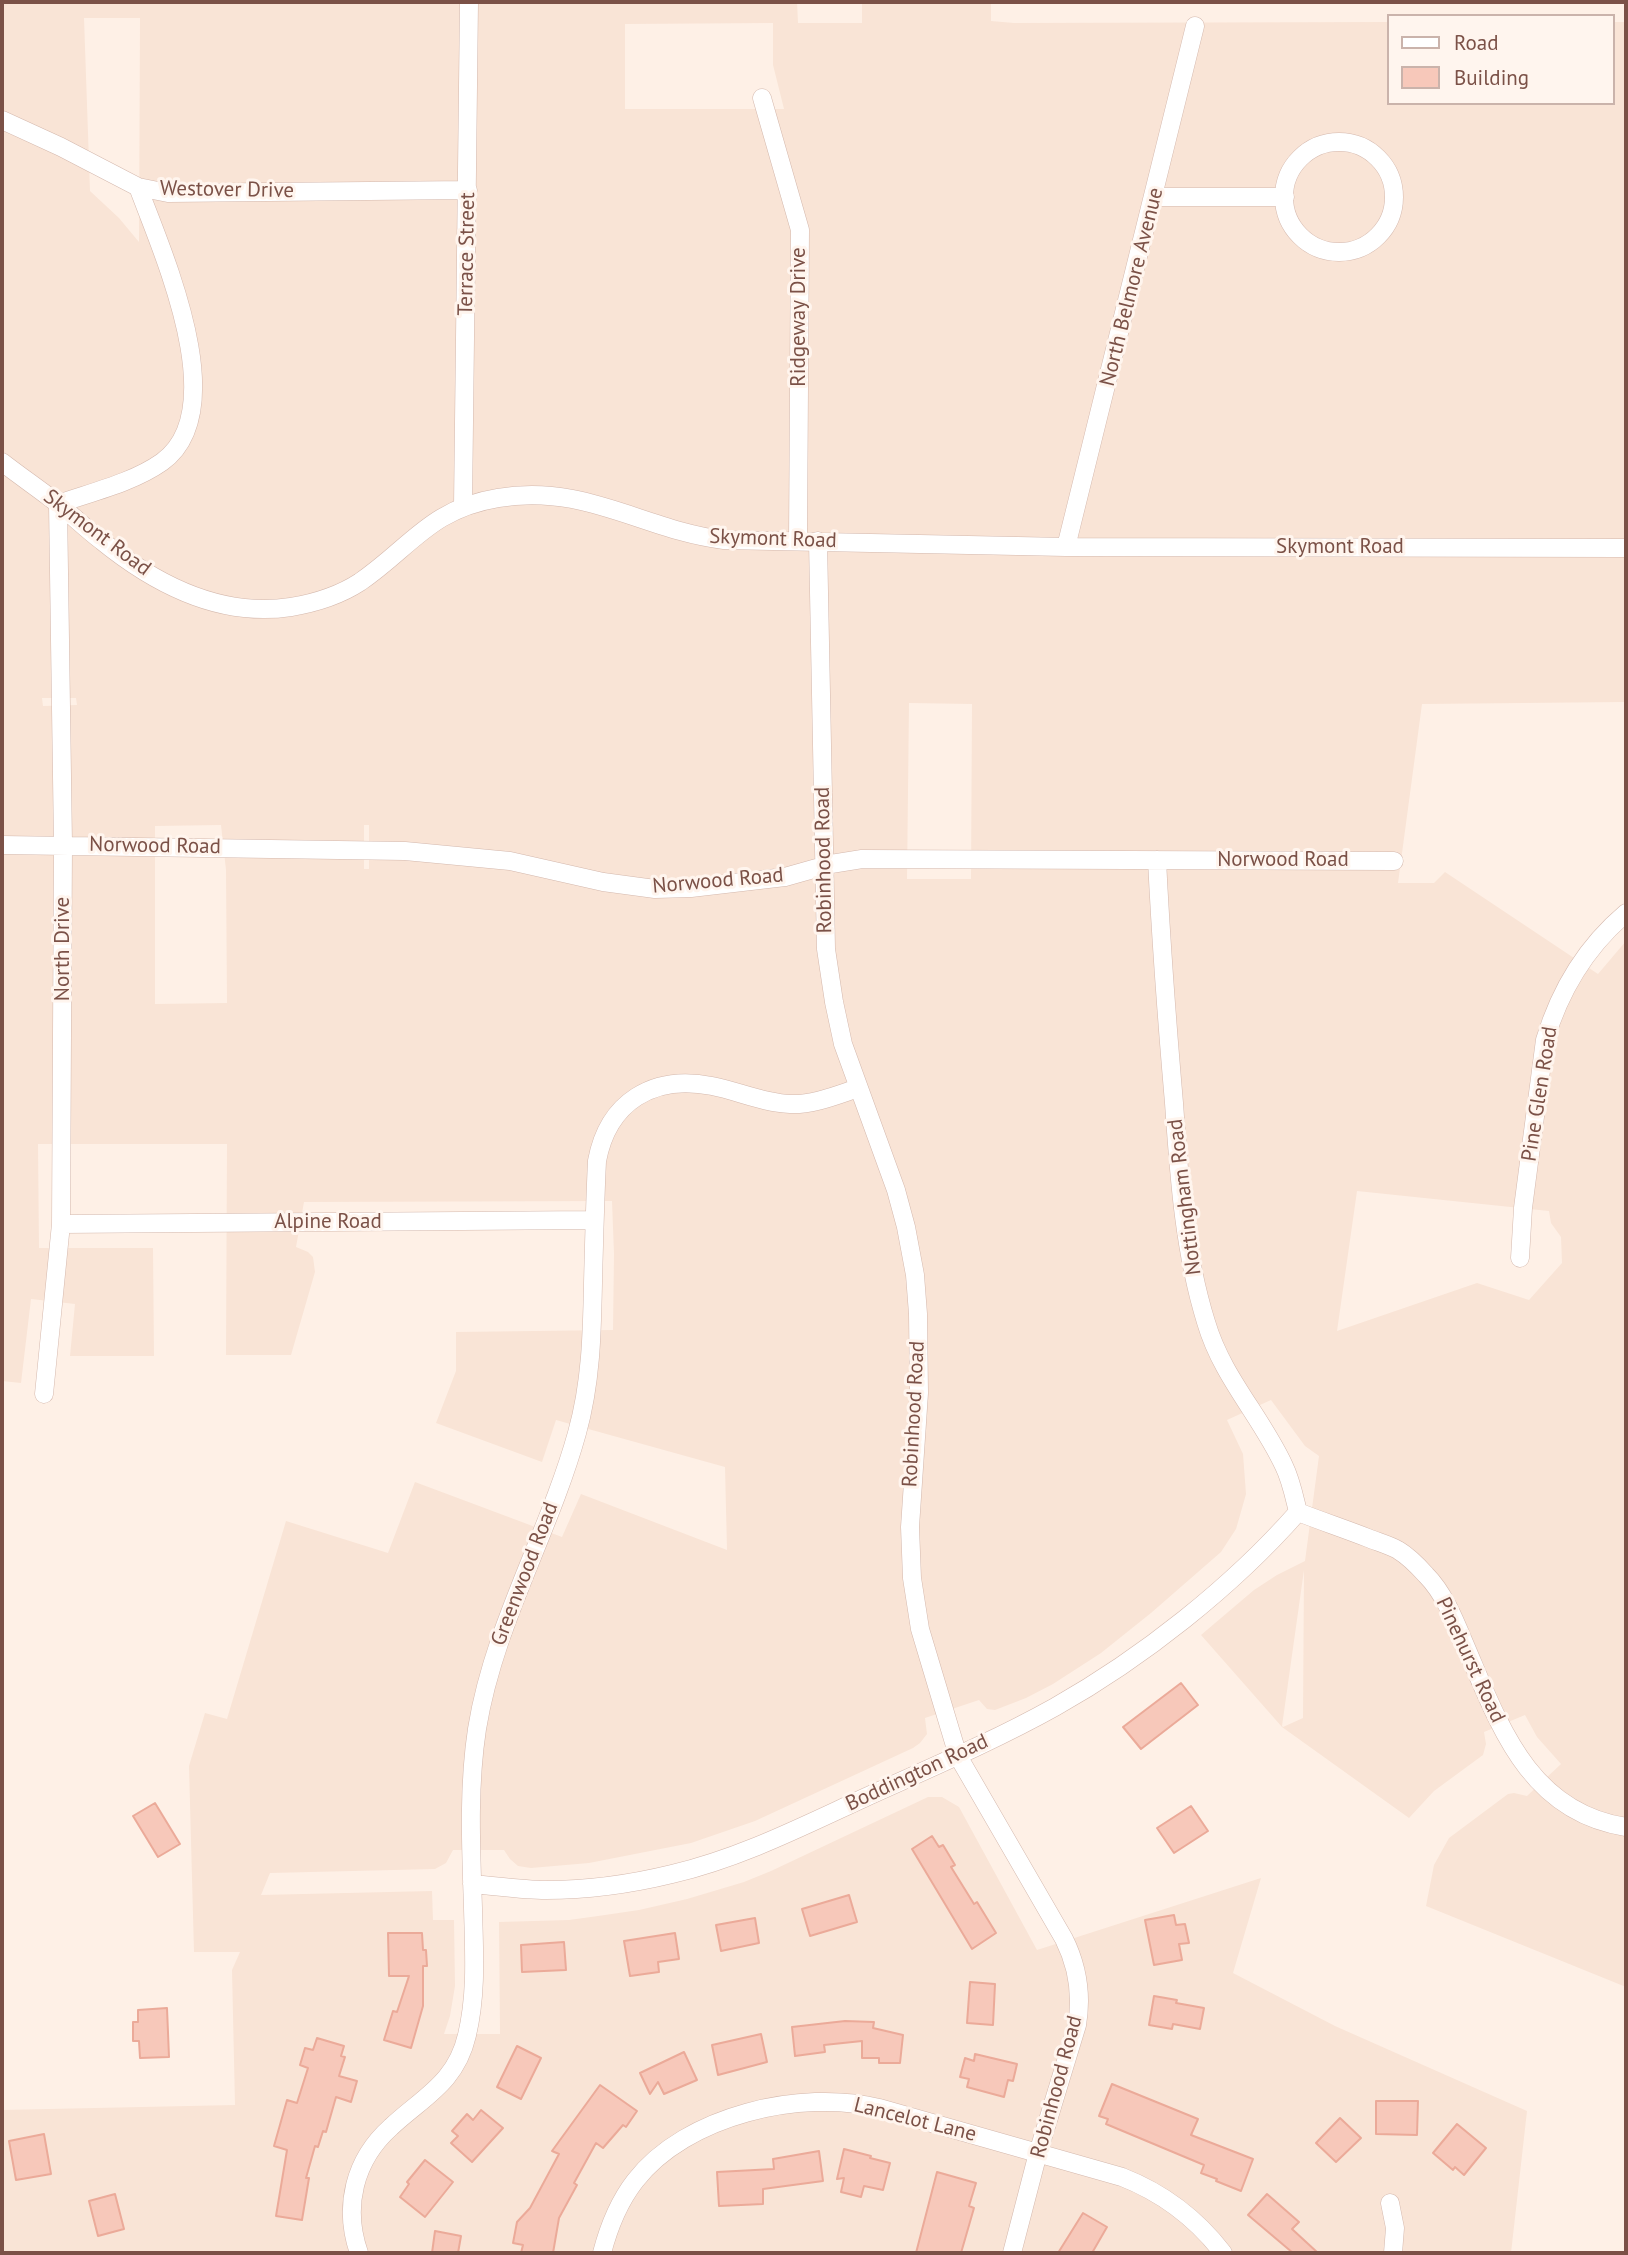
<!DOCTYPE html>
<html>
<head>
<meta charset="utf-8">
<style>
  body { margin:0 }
  #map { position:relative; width:1628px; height:2255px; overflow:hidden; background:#fef0e6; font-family:"PT Sans",sans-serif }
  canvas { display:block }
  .frame { position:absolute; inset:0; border:4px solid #7b5147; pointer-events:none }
  .legend { position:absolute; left:1387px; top:14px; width:228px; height:91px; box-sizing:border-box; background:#fff5ee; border:2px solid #cab3ab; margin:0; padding:9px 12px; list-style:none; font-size:21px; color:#7b5147 }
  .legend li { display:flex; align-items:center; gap:14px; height:35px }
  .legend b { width:35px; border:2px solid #cab3ab }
</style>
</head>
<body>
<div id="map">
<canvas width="1628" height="2255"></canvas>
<div class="frame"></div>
<ul class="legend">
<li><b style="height:9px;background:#fff"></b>Road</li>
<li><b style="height:19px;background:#f7c8ba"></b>Building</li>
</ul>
</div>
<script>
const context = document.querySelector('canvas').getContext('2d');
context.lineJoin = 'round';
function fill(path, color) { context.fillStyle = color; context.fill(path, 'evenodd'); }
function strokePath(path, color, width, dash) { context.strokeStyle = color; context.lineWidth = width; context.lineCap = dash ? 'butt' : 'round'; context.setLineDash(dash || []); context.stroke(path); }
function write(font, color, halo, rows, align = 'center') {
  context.font = font + ' "PT Sans",sans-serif'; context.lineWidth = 6; context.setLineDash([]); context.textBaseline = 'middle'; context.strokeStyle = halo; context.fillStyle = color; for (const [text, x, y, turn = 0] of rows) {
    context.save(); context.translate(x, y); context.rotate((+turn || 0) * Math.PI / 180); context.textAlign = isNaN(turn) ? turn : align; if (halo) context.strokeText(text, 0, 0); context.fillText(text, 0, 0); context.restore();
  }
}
fill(new Path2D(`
  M2 2H797L798 23H862V2H991V21L1014 23 1388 22V103H1612V22H1626V706L1624 702 1422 704 1398 883H1434L1445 872 1598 974 1626 941V1987L1426 1906 1434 1865 1449 1838 1508 1794 1514 1793 1527 1796 1561 1764 1537 1737 1525 1715 1484 1732 1486 1744 1483 1755 1434 1791 1409 1818 1282 1727 1201 1635 1254 1590 1277 1575 1305 1561 1319 1456 1305 1446 1271 1400 1227 1420 1243 1454 1246 1494 1236 1529 1221 1552 1151 1613 1101 1653 1053 1684 1026 1698 995 1710 987 1709 979 1700 925 1718 927 1734 920 1743 913 1748 755 1821 691 1843 589 1863 531 1868 518 1866 510 1859 504 1850H453L446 1863 435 1869 270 1873 261 1895 432 1891 433 1920H454L455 1986 450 2016 444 2034H500L499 1922 569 1920 598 1916 639 1910 687 1899 744 1882 771 1871 928 1797H942L959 1807 1037 1950 1261 1878 1233 1973 1335 2026 1527 2111 1511 2253H2V2110L235 2105 232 1970 240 1952H194L189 1766 205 1713 227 1719 286 1521 388 1553 415 1482 562 1537 581 1494 727 1550 725 1467 556 1420 542 1462 436 1423 456 1371V1332L613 1330 614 1254 612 1201 304 1202 296 1247 308 1252 313 1257 315 1272 291 1355H226L227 1144H38L39 1248H153L154 1356H70L75 1304 31 1299 21 1383 2 1381ZM84 18H140L139 242 119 218 90 191ZM773 23V65L784 109H625V24ZM42 698H76L77 705 43 706ZM909 703 972 704 971 879H907ZM221 825 226 870 227 1003 155 1004V826ZM364 825H369V869H364ZM1357 1191 1549 1211 1551 1223 1561 1237 1562 1263 1529 1300 1477 1283 1337 1331ZM1304 1570 1303 1718 1283 1727 1282 1726Z`), '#f9e4d6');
const building = new Path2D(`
  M1181 1683 1198 1705 1141 1749 1123 1727Z
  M155 1803 180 1844 158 1857 133 1816Z
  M1191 1806 1208 1831 1174 1853 1157 1828Z
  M932 1836 939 1847 943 1845 955 1865 951 1867 974 1904 977 1902 996 1933 972 1949 912 1849Z
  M849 1895 857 1922 810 1936 802 1909Z
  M1174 1915 1176 1925 1185 1924 1189 1943 1179 1944 1182 1960 1154 1965 1145 1920Z
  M755 1918 759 1943 721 1951 716 1925Z
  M388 1933H422L423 1950H426L427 1966H423V2006L411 2048 384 2040 393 2011 397 2012 409 1976H389Z
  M675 1933 679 1959 658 1962 659 1972 630 1976 624 1941Z
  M564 1942 566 1970 522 1972 521 1945Z
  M970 1982 995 1984 993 2025 967 2023Z
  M1154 1996 1177 2000 1176 2003 1204 2008 1200 2029 1173 2024 1172 2029 1149 2025Z
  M167 2008 169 2057 140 2058 139 2041H133V2022H138V2010Z
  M845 2021 874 2022 873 2028 903 2035 900 2063H879V2058H862V2041L824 2045 825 2052 795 2056 792 2027Z
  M761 2034 767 2062 718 2075 712 2045Z
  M317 2038 344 2046 341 2056 345 2057 339 2076 357 2081 351 2102 336 2097 326 2132 323 2131 318 2147 315 2146 306 2178H309L302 2220 276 2216 287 2150 274 2146 287 2100 297 2103 308 2068 300 2065 305 2048 313 2050Z
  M517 2046 541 2058 521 2099 497 2087Z
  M684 2052 697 2080 664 2094 658 2082 650 2094 640 2073Z
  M975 2054 1017 2064 1013 2081 1008 2080 1004 2097 967 2087 969 2079 960 2077 965 2058 974 2061Z
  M1112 2084 1198 2119 1191 2135 1253 2159 1241 2191 1216 2181 1217 2179 1201 2173 1204 2165 1106 2124 1108 2119 1099 2116Z
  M600 2085 637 2111 626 2127 623 2125 603 2148 596 2143 574 2183 577 2185 559 2218 553 2253H521L523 2245 513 2243 517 2222 530 2208 559 2154 552 2151Z
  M1376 2101H1418L1417 2135 1376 2134Z
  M481 2110 503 2128 472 2162 451 2143 458 2136 452 2131 467 2114 473 2120Z
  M1340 2118 1361 2138 1336 2162 1316 2143Z
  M1457 2124 1486 2148 1464 2175 1455 2167 1453 2170 1433 2153Z
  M44 2134 51 2174 16 2180 9 2141Z
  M844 2149 871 2156 870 2158 890 2163 883 2190 864 2186 861 2197 841 2192 844 2178 837 2179Z
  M819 2151 823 2181 763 2189V2204L719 2206 717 2172 774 2169 773 2159Z
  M425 2160 453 2182 425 2217 400 2197 409 2184 407 2182Z
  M937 2172 976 2183 969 2206 974 2208 961 2253H916Z
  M115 2194 124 2229 98 2236 89 2201Z
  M1267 2194 1299 2222 1292 2229 1318 2253H1293L1248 2215Z
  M1083 2213 1107 2227 1092 2253H1058Z
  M435 2231 461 2236 458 2253H432Z`);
fill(building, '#f7c8ba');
strokePath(building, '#ebaa99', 2);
const minor = new Path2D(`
  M762 98 800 230 798 540
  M2 120 61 147 138 187 168 193 468 190
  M1284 197a55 55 0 1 1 110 0a55 55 0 1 1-110 0Z
  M1155 197H1285
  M2 462C20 476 39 489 57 503 72 515 86 529 102 541 155 584 220 618 291 607 315 603 340 595 360 582 411 547 430 509 498 498 585 483 643 530 724 540L1066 547 1626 548
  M463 506 469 2
  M818 541 826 949 834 1002 843 1044 896 1190 906 1227 915 1275 918 1314 919 1393 910 1527 912 1578 920 1629 958 1756 1064 1939C1078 1967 1082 1995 1077 2025L1038 2153 1012 2253
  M1066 547 1195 26
  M2 845 405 851 510 861 603 882 655 889 691 888 785 877 831 864 862 859 1394 861
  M1157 860C1161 941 1167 1022 1174 1103 1179 1176 1184 1251 1206 1322 1222 1377 1261 1416 1284 1466 1291 1480 1294 1496 1298 1512
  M61 1224 594 1220
  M1520 1258 1523 1208 1545 1040C1560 990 1587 946 1626 913
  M44 1394 61 1224 63 844 58 504C92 492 132 483 162 462 234 410 162 252 138 187
  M1298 1512C1321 1521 1345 1529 1368 1538 1378 1542 1389 1545 1398 1550 1408 1556 1418 1566 1426 1575 1444 1593 1455 1621 1465 1645 1499 1724 1528 1812 1626 1827
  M472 1884C497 1886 522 1890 546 1890 588 1890 631 1884 672 1874 740 1858 801 1827 864 1798 928 1769 994 1741 1055 1707 1142 1658 1232 1587 1298 1512
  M1390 2203 1395 2228 1393 2253
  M359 2253C343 2207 354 2160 391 2127 423 2097 456 2083 467 2035 477 1993 474 1951 473 1908 471 1848 468 1788 477 1729 494 1624 549 1534 577 1433 591 1383 592 1334 593 1283 594 1243 595 1202 597 1161 608 1102 653 1074 712 1086 738 1091 763 1103 790 1104 813 1105 837 1095 858 1088
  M602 2253C609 2226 618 2203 635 2181 686 2115 801 2089 879 2108L1122 2177C1163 2193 1196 2218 1223 2253`);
strokePath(minor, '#d4b8ad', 19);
strokePath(minor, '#fff', 18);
write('21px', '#7b5147', '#fff5ee', [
  ["Westover Drive",227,190,1],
  ["Terrace Street",467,254,-89],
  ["North Belmore Avenue",1132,287,-76],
  ["Ridgeway Drive",799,317,-90],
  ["Skymont Road",97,533,37],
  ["Skymont Road",773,539,2],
  ["Skymont Road",1340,547],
  ["Norwood Road",155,846,1],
  ["Robinhood Road",824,860,-91],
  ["Norwood Road",1283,860],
  ["Norwood Road",718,881,-5],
  ["North Drive",63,949,-90],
  ["Pine Glen Road",1540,1094,-81],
  ["Nottingham Road",1185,1197,-97],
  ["Alpine Road",328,1222],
  ["Robinhood Road",914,1414,-87],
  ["Greenwood Road",525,1574,-69],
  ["Pinehurst Road",1470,1660,65],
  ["Boddington Road",917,1773,-25],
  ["Robinhood Road",1057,2087,-75],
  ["Lancelot Lane",915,2120,14]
]);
</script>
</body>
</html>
